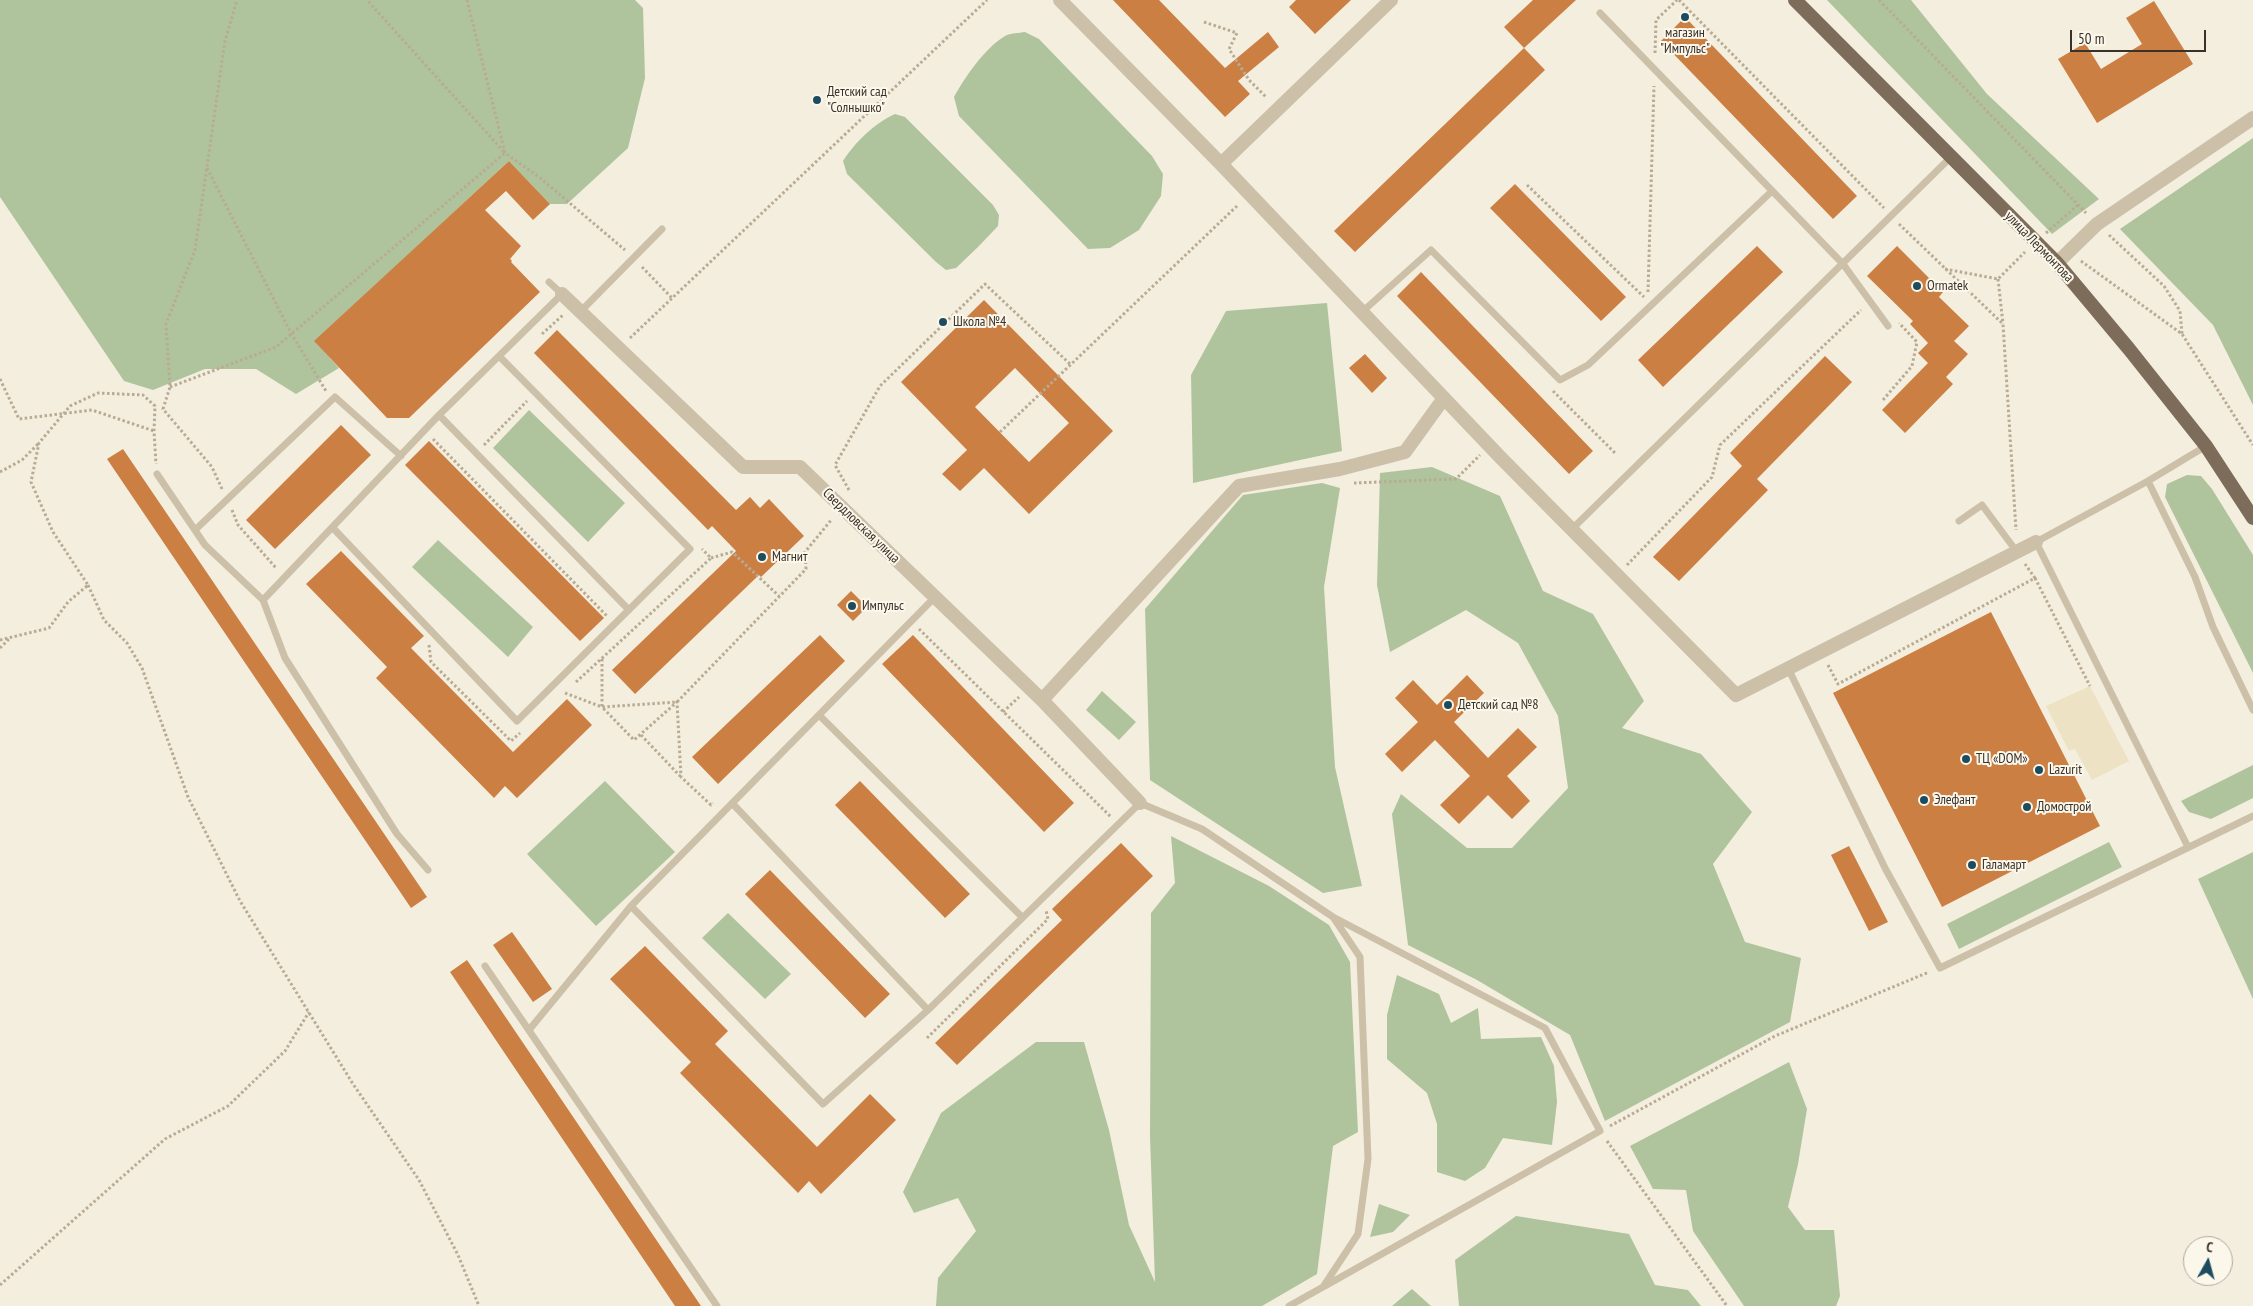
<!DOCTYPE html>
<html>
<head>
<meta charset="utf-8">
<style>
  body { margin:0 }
  #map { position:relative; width:2253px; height:1306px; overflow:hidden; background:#f4eede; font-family:"PT Sans Narrow",sans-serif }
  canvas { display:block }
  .north { position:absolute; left:2183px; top:1236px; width:50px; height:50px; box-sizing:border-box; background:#fbf7eb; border:1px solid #aea89d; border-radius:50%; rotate:7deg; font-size:14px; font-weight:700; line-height:20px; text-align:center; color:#3a3129 }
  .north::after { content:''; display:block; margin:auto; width:18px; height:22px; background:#1c4c5e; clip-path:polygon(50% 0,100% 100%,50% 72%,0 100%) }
  .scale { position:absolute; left:2070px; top:30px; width:136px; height:22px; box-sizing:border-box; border:2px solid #3a3129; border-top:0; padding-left:6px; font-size:15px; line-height:18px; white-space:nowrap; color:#3a3129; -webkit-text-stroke:4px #fbf7eb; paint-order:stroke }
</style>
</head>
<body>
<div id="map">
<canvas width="2253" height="1306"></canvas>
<div class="north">С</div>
<div class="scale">50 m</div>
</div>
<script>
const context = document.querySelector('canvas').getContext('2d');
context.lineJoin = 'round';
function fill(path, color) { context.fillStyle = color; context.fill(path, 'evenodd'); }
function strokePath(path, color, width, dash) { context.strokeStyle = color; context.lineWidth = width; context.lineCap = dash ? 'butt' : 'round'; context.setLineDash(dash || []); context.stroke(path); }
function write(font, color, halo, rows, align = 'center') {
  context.font = font + ' "PT Sans Narrow",sans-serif'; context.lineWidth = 4; context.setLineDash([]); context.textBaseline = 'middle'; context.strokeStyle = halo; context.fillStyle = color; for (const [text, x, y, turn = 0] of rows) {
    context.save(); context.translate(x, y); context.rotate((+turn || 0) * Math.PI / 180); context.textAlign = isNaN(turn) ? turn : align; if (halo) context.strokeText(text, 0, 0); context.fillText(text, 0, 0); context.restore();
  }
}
fill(new Path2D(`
  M0 0H635L643 8 645 78 628 148 567 204H550L509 161 315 341 339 368 296 394 256 369H205L153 390 124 381 0 197Z
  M1827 0H1911L1987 94 2099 199 2052 234Z
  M1025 32 1039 39 1152 156 1163 174 1161 196 1139 230 1110 248 1088 249 959 116 954 97C965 77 985 48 1005 36 1010 33 1019 33 1025 32Z
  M895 114 905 117 993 205 999 215 998 226 978 247 956 268 946 270 936 262 847 174 843 161C855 142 875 123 895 114Z
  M2253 138V405L2213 325 2120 229Z
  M1327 303 1342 451 1193 483 1191 375 1226 311Z
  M529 410 625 503 588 542 493 448Z
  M1432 467 1500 496 1543 591 1593 614 1644 701 1622 728 1701 754 1752 812 1713 864 1745 942 1801 958 1790 1022 1605 1121 1570 1035 1477 980 1408 945 1392 814 1401 794 1467 848H1512L1568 788 1558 716 1518 643 1466 610 1390 652 1377 585 1380 473Z
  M2187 475 2201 476 2212 489 2253 555V673L2165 497 2167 484Z
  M1322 483 1340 488 1324 587 1335 767 1362 886 1323 893 1150 780 1145 609 1243 495Z
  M438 540 533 627 508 657 412 567Z
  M1102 691 1136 722 1119 740 1086 710Z
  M2253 765V798L2211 819 2189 812 2181 801Z
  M605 781 675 852 596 926 527 854Z
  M1171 836 1269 886 1329 925 1350 962 1358 1132 1333 1146 1317 1274 1262 1306H936L938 1278 976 1231 958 1198 914 1213 903 1192 941 1113 1036 1042H1084L1109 1130 1129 1225 1155 1282 1150 1136 1151 913 1175 883Z
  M2109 842 2122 867 1959 949 1947 924Z
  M2253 852V999L2198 879Z
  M728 913 791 974 765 999 702 938Z
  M1397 975 1439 994 1451 1023 1478 1008 1481 1039 1541 1037 1554 1066 1557 1102 1552 1145 1503 1138 1485 1168 1465 1181 1437 1172V1124L1427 1093 1387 1059V1015Z
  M1789 1062 1807 1109 1798 1164 1788 1207 1805 1230H1834L1840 1296 1836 1306H1744L1693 1231 1686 1190 1653 1189 1630 1146Z
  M1379 1204 1410 1215 1393 1232 1370 1237Z
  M1516 1216 1629 1234 1655 1285 1688 1290 1701 1306H1459L1455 1260Z
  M1412 1289 1431 1306H1392Z`), '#afc49c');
fill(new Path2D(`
  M2090 686 2129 761 2092 780 2075 749 2069 751 2046 706Z`), '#ede3c4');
fill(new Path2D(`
  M1113 0H1159L1225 68 1268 32 1279 47 1238 81 1250 94 1225 117Z
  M1296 0H1351L1315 34 1289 7Z
  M1533 0H1576L1524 48 1504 27Z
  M2154 1 2193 64 2097 123 2058 59 2085 43 2101 69 2142 44 2126 18Z
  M1685 17 1857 196 1833 219 1661 41Z
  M1524 48 1545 70 1355 252 1334 231Z
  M509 161 550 204 533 220 506 191 485 210 521 246 510 259 512 261 511 262 540 292 409 418H387L314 341Z
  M1515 184 1626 297 1601 321 1490 208Z
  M1757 246 1783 272 1663 387 1638 360Z
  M1897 246 1943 292 1939 297 1969 326 1954 341 1968 354 1946 377 1953 384 1905 433 1882 410 1928 363 1918 353 1928 343 1910 324 1913 321 1867 276Z
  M1421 272 1593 451 1569 474 1397 296Z
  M984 300 1113 431 1029 514 984 468 960 491 942 474 967 450 901 382ZM1015 368 1069 423 1029 462 975 407Z
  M557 330 736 510 750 497 760 508 769 499 804 536 761 577 759 575 635 694 612 670 736 551 712 526 708 530 534 353Z
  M1365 354 1387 378 1372 393 1349 368Z
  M1825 356 1852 382 1757 479 1768 490 1679 581 1653 557 1742 466 1730 453Z
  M341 425 371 455 275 549 246 520Z
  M429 441 604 618 580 641 405 465Z
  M123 449 427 897 411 908 107 459Z
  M341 551 424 636 411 648 513 752 567 699 592 725 517 798 505 786 494 798 376 678 387 667 306 584Z
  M851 591 867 607 853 621 837 605Z
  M1991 612 2100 826 1942 907 1833 693Z
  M820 635 845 661 718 784 692 757Z
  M913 635 1074 803 1044 832 882 664Z
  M1467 675 1484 693 1454 722 1488 758 1518 728 1537 747 1507 776 1530 801 1512 819 1488 795 1459 824 1440 805 1470 776 1435 740 1402 772 1385 754 1418 722 1395 698 1413 680 1437 705Z
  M860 781 970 894 945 918 835 805Z
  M1121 843 1153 876 957 1065 935 1043 1062 920 1052 909Z
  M1849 846 1888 922 1869 931 1831 855Z
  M770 870 890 994 865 1018 745 894Z
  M512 932 552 989 533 1002 493 945Z
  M645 946 728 1031 715 1044 817 1147 870 1094 896 1120 821 1194 809 1181 798 1193 680 1073 691 1062 610 979Z
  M467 960 701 1306H675L450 972Z`), '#cc7f43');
strokePath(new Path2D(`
  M467 0 505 153 539 177 625 250
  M1679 0 1884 208
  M1879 0 2086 213
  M1204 22 1237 33 1229 49 1249 80 1267 98
  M1655 53 1656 20 1677 0
  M207 168 291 333 326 391
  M1527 185 1644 297
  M1899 224 2003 324 2016 530
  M2046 233 2078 205
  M2109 235 2164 286 2180 311 2182 334
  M2081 261 2182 334 2253 445
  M642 267 672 298
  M1945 269 1998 279 2025 252
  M1998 279 2003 324
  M1648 292 1654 86
  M542 334 563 315
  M630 338 987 0
  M0 379 19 419 92 410 154 431
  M170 387 276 347 505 153 367 0
  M1553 391 1616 454
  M1883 400 1912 366 1917 342 1899 323
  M1000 432 1238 205
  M433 439 607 616
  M484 445 527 401
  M0 472 22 460 39 443
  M1354 483 1456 479 1480 455
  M222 489 212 467 163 409 170 387 166 324 195 250 225 41 237 0
  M849 490 835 465 880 386 985 284 1070 364
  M232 510 238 525 276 568
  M711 558 732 552 779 596
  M1627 565 1712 477 1720 445 1861 310
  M2035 578 2090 686
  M88 585 104 620 127 643 142 668 188 797 240 901 353 1084 419 1180 458 1255 479 1306
  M919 629 1111 817
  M0 640 49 628 68 602 88 585 53 532 31 482 39 443 70 406 98 393 143 395 155 406 154 431 156 464
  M429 645 431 662 511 741 520 733
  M0 648 10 638
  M602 659V707L634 740 677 702 681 777 711 805 713 803
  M1828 665 1838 684 2035 578 2025 564
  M576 682 711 558 702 549
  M565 693 602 707 677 702 806 569 805 552 832 519
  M1003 712 1019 697
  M641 735 680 776
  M927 1038 1048 919 1046 910
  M1610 1126 1775 1036 1929 972
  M1607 1141 1727 1306
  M0 1285 165 1139 228 1106 285 1051 309 1012`), '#b9ab93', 3, [2.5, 2.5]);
strokePath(new Path2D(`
  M1600 13 1843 264 1888 326
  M580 312 662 229
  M1362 312 1431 250 1560 380 1588 365 1771 192
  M439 415 629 610
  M157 474 205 545 263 600 285 658 397 834 428 870
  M2148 481 2195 577 2213 627 2253 710
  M1959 521 1982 505 2017 552
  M333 528 517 721 690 549 499 356
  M1572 529 1951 157
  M195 530 335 397 401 456
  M263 600 439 415 562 294 549 282
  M1788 668 1885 868 1940 968 2253 816
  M819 715 1022 917
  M732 803 928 1010
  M2188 847 2036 542 2148 481 2206 446
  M631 906 823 1104 928 1010 1140 803 1202 829 1333 917 1360 957 1368 1159 1358 1234 1323 1287 1289 1306
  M485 966 717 1306
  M529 1030 631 906 935 597
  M1325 1286 1600 1131 1545 1028 1335 918`), '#cdc0a9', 7);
strokePath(new Path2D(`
  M1060 0 1221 164 1501 458 1736 695 2036 542
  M1221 164 1391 0
  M2057 263 2097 224 2253 118
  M562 294 743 467H800L1042 700 1140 803
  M1042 700 1239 486 1340 469 1405 452 1444 398`), '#cdc0a9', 14);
strokePath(new Path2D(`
  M1795 0 2057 263 2129 349 2206 446 2253 518`), '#7c6c59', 14);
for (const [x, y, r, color] of [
  [1685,17,5,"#1c4c5e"],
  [817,100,5,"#1c4c5e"],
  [1917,286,5,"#1c4c5e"],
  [943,322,5,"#1c4c5e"],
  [762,557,5,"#1c4c5e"],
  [852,606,5,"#1c4c5e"],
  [1448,705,5,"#1c4c5e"],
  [1966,759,5,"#1c4c5e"],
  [2039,770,5,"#1c4c5e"],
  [1924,800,5,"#1c4c5e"],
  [2027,807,5,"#1c4c5e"],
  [1972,865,5,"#1c4c5e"]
]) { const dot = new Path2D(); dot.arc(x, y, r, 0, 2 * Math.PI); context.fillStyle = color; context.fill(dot); strokePath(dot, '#fbf7eb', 2); }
write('14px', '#3a3129', '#fbf7eb', [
  ["магазин",1685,33,"center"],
  ["\"Импульс\"",1685,49,"center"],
  ["Детский сад",827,92],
  ["\"Солнышко\"",827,108],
  ["Ormatek",1927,286],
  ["Школа №4",953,322],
  ["Магнит",772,557],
  ["Импульс",862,606],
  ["Детский сад №8",1458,705],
  ["ТЦ «DOM»",1976,759],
  ["Lazurit",2049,770],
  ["Элефант",1934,800],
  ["Домострой",2037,807],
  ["Галамарт",1982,865]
], 'left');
write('14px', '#3a3129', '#fbf7eb', [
  ["улица Лермонтова",2039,247,46],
  ["Свердловская улица",861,526,44]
]);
</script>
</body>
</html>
